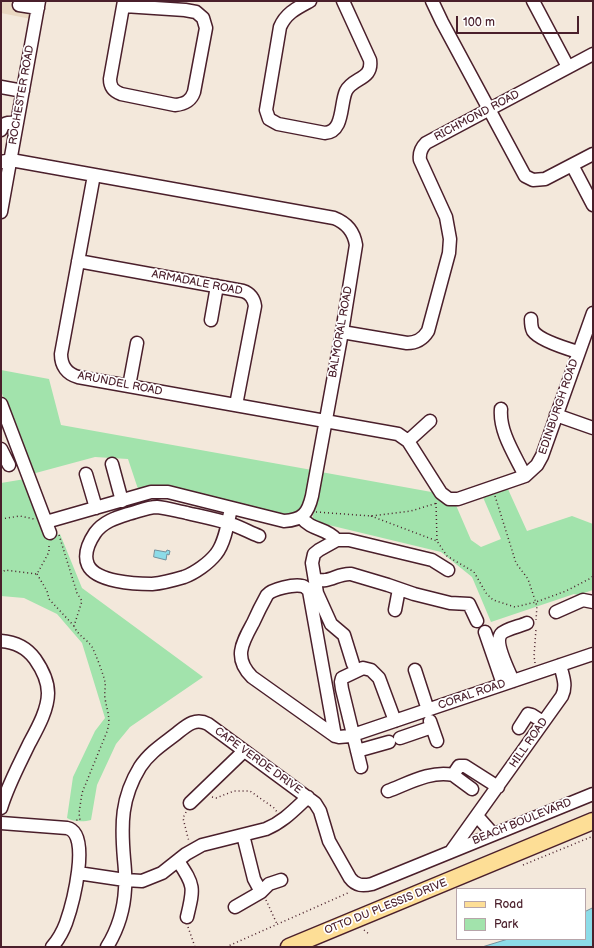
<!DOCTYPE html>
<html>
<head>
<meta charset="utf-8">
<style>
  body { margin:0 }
  #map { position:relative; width:594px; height:948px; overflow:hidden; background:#f3e8db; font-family:"Balsamiq Sans",sans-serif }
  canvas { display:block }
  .frame { position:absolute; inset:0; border:2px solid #4a1f2b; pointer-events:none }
  .legend { position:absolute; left:456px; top:888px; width:130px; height:52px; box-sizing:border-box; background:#fff; border:1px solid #b7a5aa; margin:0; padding:5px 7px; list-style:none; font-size:12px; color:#4a1f2b }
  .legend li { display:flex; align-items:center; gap:8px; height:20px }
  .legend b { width:20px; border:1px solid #b7a5aa }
  .scale { position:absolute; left:456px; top:16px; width:123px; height:18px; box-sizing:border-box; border:2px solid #4a1f2b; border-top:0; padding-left:5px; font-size:12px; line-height:14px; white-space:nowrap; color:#4a1f2b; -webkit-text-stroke:3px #fff; paint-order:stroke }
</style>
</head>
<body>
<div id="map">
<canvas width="594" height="948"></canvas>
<div class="frame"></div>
<ul class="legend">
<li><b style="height:5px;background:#fdde96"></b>Road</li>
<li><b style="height:11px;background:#a2e3ac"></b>Park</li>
</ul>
<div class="scale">100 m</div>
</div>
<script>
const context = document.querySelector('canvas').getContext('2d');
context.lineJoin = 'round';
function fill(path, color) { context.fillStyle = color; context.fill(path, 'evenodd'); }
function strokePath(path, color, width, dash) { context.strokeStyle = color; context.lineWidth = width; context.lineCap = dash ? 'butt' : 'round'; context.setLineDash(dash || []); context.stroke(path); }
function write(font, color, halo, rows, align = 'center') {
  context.font = font + ' "Balsamiq Sans",sans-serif'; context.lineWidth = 3.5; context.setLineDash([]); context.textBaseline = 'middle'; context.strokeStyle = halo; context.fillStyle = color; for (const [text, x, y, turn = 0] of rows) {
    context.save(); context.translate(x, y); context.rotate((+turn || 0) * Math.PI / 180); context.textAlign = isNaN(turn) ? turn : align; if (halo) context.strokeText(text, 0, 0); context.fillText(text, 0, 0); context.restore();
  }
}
fill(new Path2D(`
  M1 1H40L36 20 1 13Z`), '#ead8c2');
fill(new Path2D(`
  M1 370 49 379 61 425 312 470 303 508 293 516 139 492 128 459 95 457 32 474 1 391Z
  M321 472 437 493 455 503 471 540 481 547 501 539 482 495 507 487 527 531 572 516 593 524V590L578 595 574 594 491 622 472 577 441 552 312 521Z
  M25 479 46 538 60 534 82 588 203 677 130 727 116 744 97 785 91 820C84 822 73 822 67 818L73 777 95 731 105 718 82 643 57 614 24 598 1 596V483Z`), '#a2e3ac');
const water = new Path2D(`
  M155 550 166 552 167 550 170 551 169 555 167 554 166 560 154 557Z
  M593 908V947H482L508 939H585V912Z`);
fill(water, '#8cdce8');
strokePath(water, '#72909c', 1);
const minor = new Path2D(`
  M310 1C297 8 286 13 280 27L266 110 269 119 278 124 325 133C344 132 340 104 346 91 353 77 373 80 370 60L343 1
  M432 1 442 22 525 176 533 180 545 179 593 154
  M533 1 568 67
  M19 5 38 8
  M124 6 185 10 196 12 203 18 206 28 194 92C191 101 185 104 175 105L121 94C113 91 110 87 110 79L124 1
  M1 87 23 91
  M1 130C3 121 10 123 17 123
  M1 162 11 160 334 218C347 223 354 232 356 245L342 332 312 496C308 513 303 520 284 521L168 492H151L46 522
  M572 165 593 205
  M94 175 61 354C61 366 67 374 78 377L398 434 408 441 441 493 449 499H458L525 476 537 465 542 456 593 313
  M1 212 39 1
  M78 261 243 291C250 293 254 299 255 306L236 405
  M531 319C531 323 531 327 533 331 539 340 568 349 578 352
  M211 320 217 286
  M342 332 407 343C417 343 423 339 428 331L449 253 450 239 446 217 420 160C419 153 421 148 426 143L593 54
  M129 386 137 343
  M1 404 50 533
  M501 409C499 432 515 455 525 476
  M556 415 593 428
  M408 441 430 421
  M1 449 9 465
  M112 464 122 501
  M86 474 96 508
  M231 508C228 522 225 543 216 554 209 563 195 573 184 577 174 580 163 583 152 584 135 584 96 582 88 565 83 554 89 542 95 533 103 522 115 518 128 514 137 512 147 507 157 507 167 508 177 511 187 513 200 516 215 519 228 523 238 526 249 532 259 536
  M301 517C313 532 324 526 337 540
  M315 579C329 584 337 573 351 574L388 585 414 594 450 603 469 604 477 621
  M395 610 399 589
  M556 612 583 600 593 602
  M485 632 503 684
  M1 641C15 642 27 648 35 659 42 669 48 680 48 693 48 710 37 729 29 744 19 765 8 785 1 808
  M353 664 344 635 331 624 317 593 312 563 314 554 319 550 337 540H349L432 560 448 570
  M415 670 428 710
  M513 681C509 671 494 643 501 634 505 629 521 626 527 623
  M430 721 437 741
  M519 728 528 714 532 715 543 722
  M335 736 309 591C307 589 305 586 302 586 294 584 272 589 267 595 262 604 257 614 253 623 242 643 233 658 252 677L335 736 339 737 350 736 593 654
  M400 738 432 727
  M357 751 389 742
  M361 767 342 689 341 682 342 678 363 668 371 670 379 678 395 721
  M472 789 453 775 459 766H465L498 787
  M388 791C407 784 431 770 453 775
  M190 803 244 751
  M477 816 493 834
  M1 823 67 828C92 833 72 906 66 923 63 931 58 940 52 947
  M243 835 254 879 261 892
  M452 850 562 696C567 686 563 676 560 665
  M178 861C195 886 194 888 187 917
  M78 873 125 880 142 881 162 873 186 854 202 845 266 829C283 822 294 810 308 797
  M235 907 261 892 269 884 281 880
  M107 947C118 929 124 910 125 889 126 879 125 869 124 859 121 824 121 798 140 767 149 753 163 744 176 734 186 726 195 717 208 724L315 803 320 811 329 841 350 878C356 886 363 886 372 884L593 794`);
const major = new Path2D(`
  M289 947 593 821`);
strokePath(minor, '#4a1f2b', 15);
strokePath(major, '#4a1f2b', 19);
strokePath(new Path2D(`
  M495 496 516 563 528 579 537 606 536 620
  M436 503 437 541
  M316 512 371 516 411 511 437 503
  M371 516 437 541 447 556 474 572 486 593 493 600 515 607 536 602 566 591 591 578 593 576
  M1 519 20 516 34 519
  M59 535 77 593 82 601 74 626C78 636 86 638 92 647 95 652 104 676 105 682 106 687 104 692 105 698 107 712 112 719 106 734L82 793 79 813 80 820H77L75 822
  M1 574 5 570 37 574 49 552V543
  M37 574 47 591 49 599 74 626
  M535 663 534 656 536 629
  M212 797 216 798 234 791H250L274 808 277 812
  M186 812 183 818 188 838 189 841
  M523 865 591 837
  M266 900 277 924
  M188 927 195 947
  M364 930 369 934
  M226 947 350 892`), '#4a1f2b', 1.5, [1, 3]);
strokePath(minor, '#fff', 12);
strokePath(major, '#fdde96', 16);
write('11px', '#4a1f2b', '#fff', [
  ["ROCHESTER ROAD",22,95,-80],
  ["RICHMOND ROAD",477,116,-28],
  ["ARMADALE ROAD",197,283,11],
  ["BALMORAL ROAD",341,332,-80],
  ["ARUNDEL ROAD",120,384,11],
  ["EDINBURGH ROAD",559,407,-71],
  ["CORAL ROAD",472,695,-19],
  ["HILL ROAD",529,743,-55],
  ["CAPE VERDE DRIVE",258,761,36],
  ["BEACH BOULEVARD",522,822,-22],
  ["OTTO DU PLESSIS DRIVE",386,907,-22]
]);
</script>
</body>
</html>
